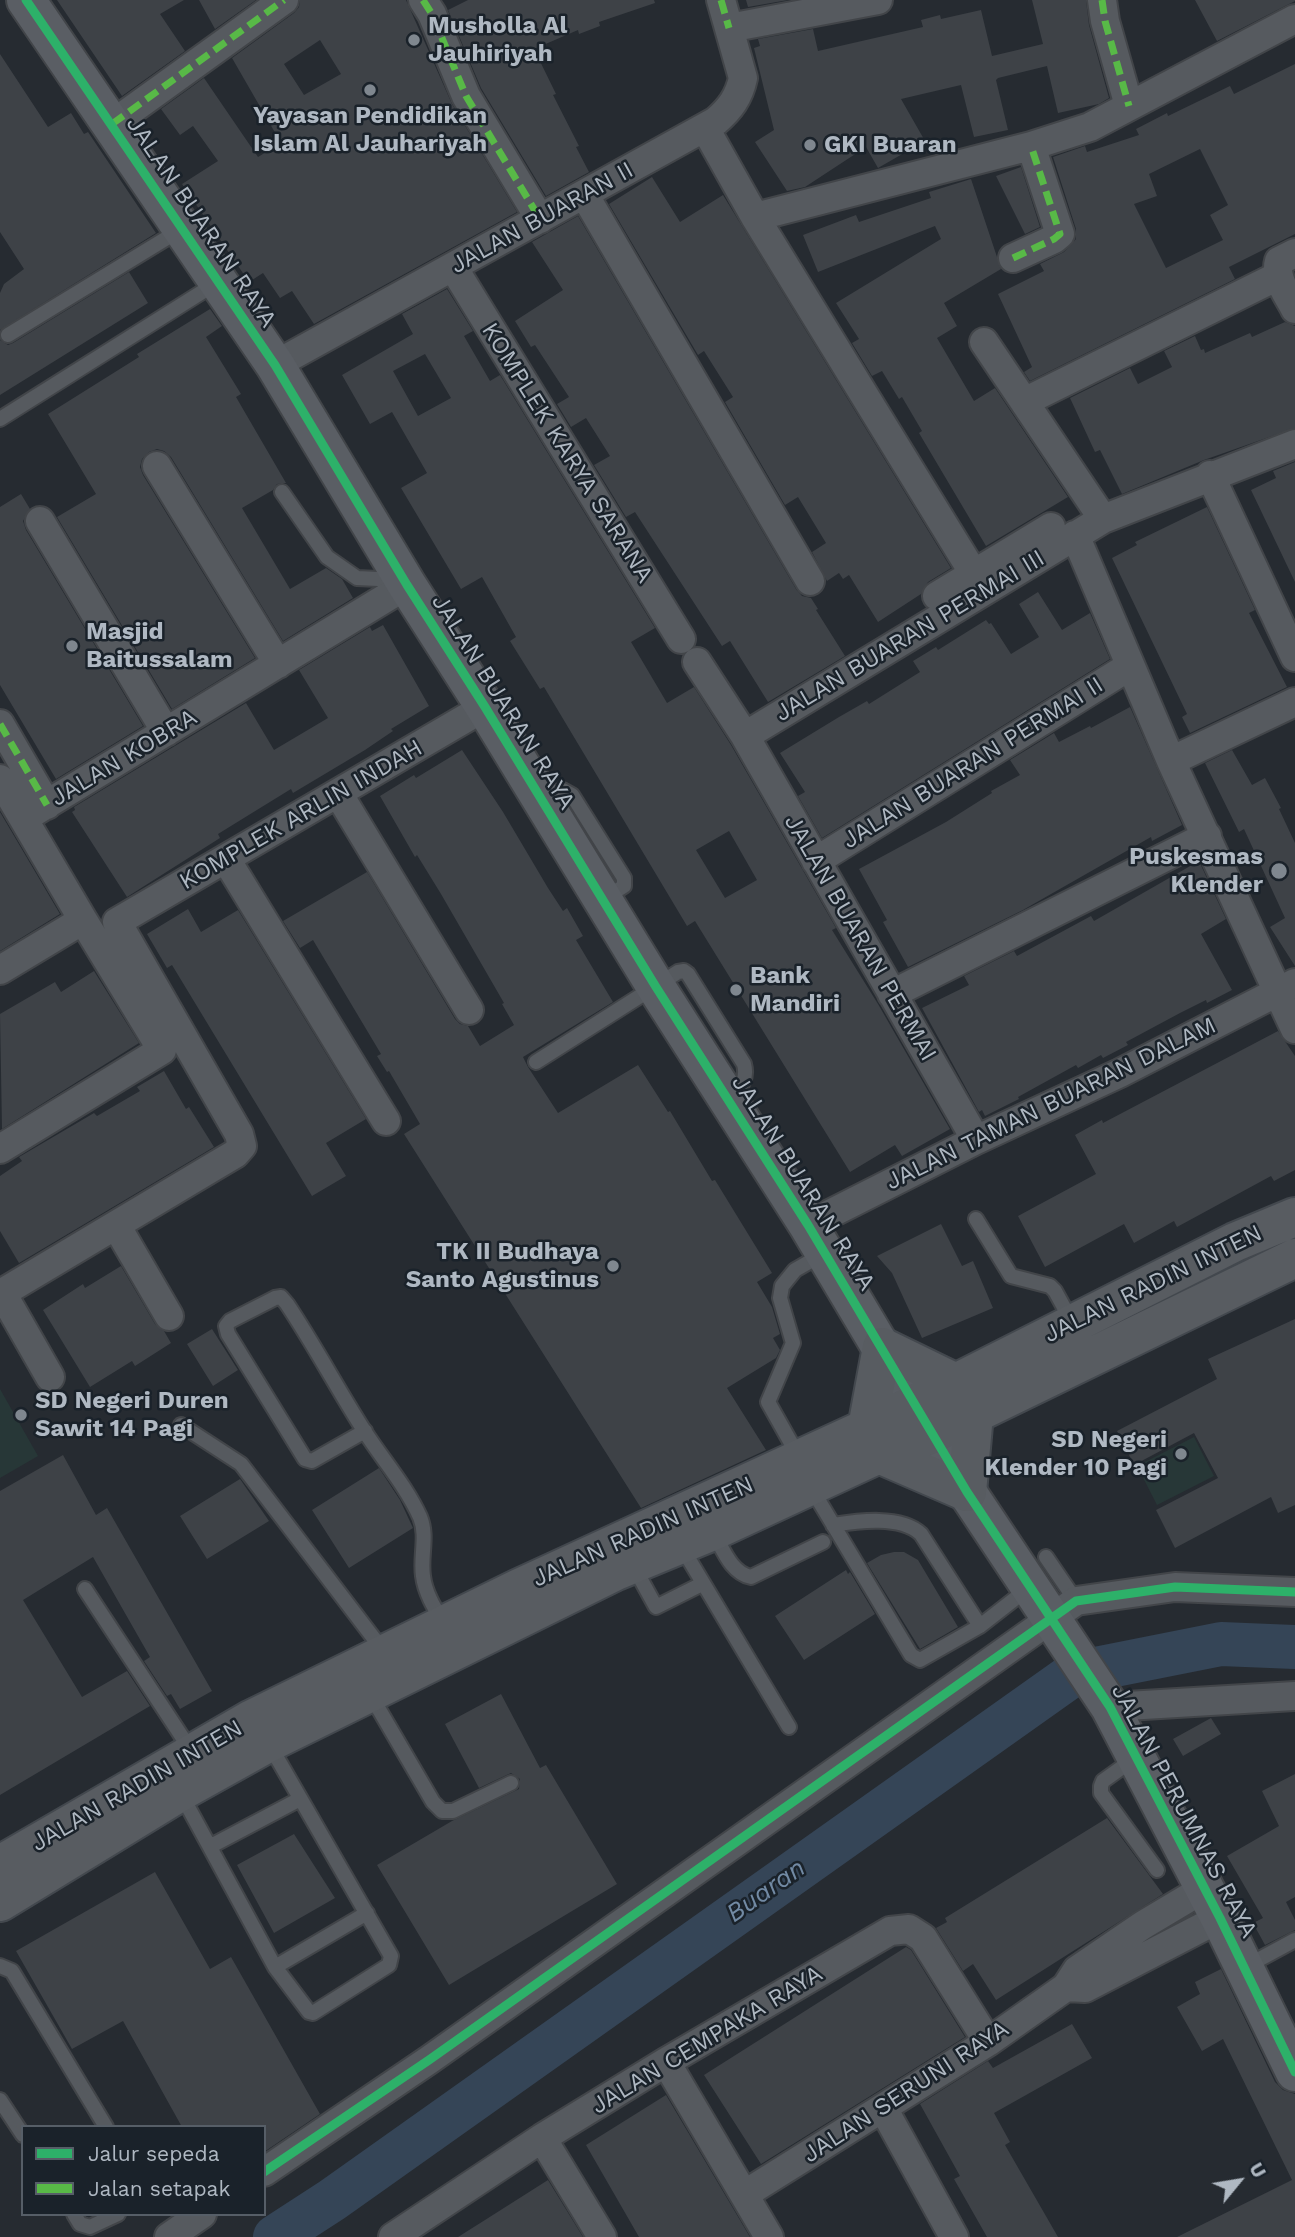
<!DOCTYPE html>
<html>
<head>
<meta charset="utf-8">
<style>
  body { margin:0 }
  #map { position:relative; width:1295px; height:2237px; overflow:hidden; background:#262b31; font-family:"Work Sans",sans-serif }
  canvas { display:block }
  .legend { position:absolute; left:21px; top:2125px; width:245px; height:91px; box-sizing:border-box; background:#1a222a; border:2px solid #565e67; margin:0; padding:9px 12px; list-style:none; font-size:21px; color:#afb8c2 }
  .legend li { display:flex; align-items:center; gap:14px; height:35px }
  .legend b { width:35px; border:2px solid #565e67 }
  .north { position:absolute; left:1204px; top:2146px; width:70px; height:70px; -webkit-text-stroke:5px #1a222a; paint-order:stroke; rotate:60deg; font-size:19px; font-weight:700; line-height:28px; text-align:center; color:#afb8c2 }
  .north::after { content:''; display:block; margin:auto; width:24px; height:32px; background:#afb8c2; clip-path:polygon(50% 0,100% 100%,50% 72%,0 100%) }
</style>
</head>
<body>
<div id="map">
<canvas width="1295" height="2237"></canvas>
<ul class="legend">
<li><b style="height:9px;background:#2db169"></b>Jalur sepeda</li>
<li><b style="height:9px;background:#58b947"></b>Jalan setapak</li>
</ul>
<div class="north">U</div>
</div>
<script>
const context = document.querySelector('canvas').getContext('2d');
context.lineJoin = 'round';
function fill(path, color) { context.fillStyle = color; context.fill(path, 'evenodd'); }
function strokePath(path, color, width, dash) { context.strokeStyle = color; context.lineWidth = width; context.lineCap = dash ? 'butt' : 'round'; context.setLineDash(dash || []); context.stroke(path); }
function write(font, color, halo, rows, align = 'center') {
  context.font = font + ' "Work Sans",sans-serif'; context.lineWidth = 5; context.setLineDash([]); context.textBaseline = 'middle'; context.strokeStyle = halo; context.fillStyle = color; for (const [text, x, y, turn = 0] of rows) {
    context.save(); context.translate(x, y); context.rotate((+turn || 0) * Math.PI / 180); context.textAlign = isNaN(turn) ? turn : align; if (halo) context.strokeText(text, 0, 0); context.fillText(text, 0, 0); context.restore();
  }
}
fill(new Path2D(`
  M0 1389 38 1456 0 1478Z
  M1194 1437 1214 1476 1157 1505 1137 1466Z`), '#273737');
strokePath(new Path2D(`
  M275 2237 332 2200 1075 1673 1221 1644 1295 1647`), '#354557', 44);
fill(new Path2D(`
  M57 0H184L160 14 185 51 122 96Z
  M199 0H256L215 29Z
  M300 0H406L452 104 517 212 314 324 292 291 280 298 263 273 249 282 182 184 218 161 193 126 180 135 161 109 204 78 258 157 281 143 232 58 294 13 299 7ZM320 40 341 74 304 95 284 64Z
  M468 0H654L655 3 599 22 600 26 579 34 578 30 534 49 556 94 553 95 579 146 576 147 589 172 546 196 481 88 448 10Z
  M746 0H788L748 7Z
  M1032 0H1086L1089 25 1109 98 1099 104 1058 113 1047 66 998 78 996 80 1008 130 974 137 961 85 901 99 925 141 878 168 866 147 805 187 787 191 755 142 774 130 754 48 760 46 758 39 813 29 818 51 923 27 921 20 940 15 941 19 981 10 992 56 1043 44Z
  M1195 0H1295V1L1217 41Z
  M0 54 48 127 71 113 84 134 88 132 156 233 0 330V293L4 284 24 269 0 232Z
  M1295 64V234L1229 267 1235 279 1030 381 1024 372 1032 367 998 294 1044 271 1040 264 1064 252 1076 239V229L1053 157 1085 146 1087 152 1139 135 1136 129 1167 113 1168 116 1230 86 1234 94ZM1200 149 1228 205 1210 215 1223 240 1166 268 1134 204 1157 196 1149 174Z
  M1021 167 1040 227 1025 234 996 176Z
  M652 177 680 222 723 195 951 568 928 582 921 594 878 622 849 575 843 579 839 573 827 581 812 552 826 543 798 497 785 505 725 402 733 397 704 351 698 355 609 204Z
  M971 179 1001 269 944 303 957 326 937 338 974 401 995 388 1068 497 986 546 919 433 922 431 902 397 899 399 882 371 872 376 852 343 859 339 836 303 941 239 935 226 818 272 803 235 856 215 859 222 931 198 929 192Z
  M578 216 796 589 802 596 811 598 818 609 816 610 845 656 768 702 730 641 722 646 635 512 626 517 594 465 610 456 586 418 571 427 557 404 569 397 535 345 531 347 515 321 563 290 532 242Z
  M129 272 148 303 0 395V340L8 345 13 343Z
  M447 289 473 331 464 336 490 381 500 375 655 628 631 642 667 703 694 687 731 745 836 928 832 930 878 1004 950 1129 902 1156 895 1145 850 1172 695 921 687 926 544 687 540 689 510 641 516 637 482 577 461 589 401 488 427 473 392 412 370 424 342 375 413 334 402 314ZM425 354 451 398 418 416 393 371ZM729 831 757 880 725 898 696 850Z
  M210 309 222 326 206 337 241 394 236 397 286 483 277 484 273 490 242 508 290 589 326 568 342 579 353 598 283 641 171 457 164 451 157 449 149 452 142 459 140 467 143 475 255 658 172 709 57 517 96 494 48 414 139 357 137 354Z
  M1285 322 1295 326V428L1204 460 1122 494 1100 450 1095 452 1070 398 1130 368 1138 384 1172 367 1164 351 1195 336 1201 350 1204 349 1205 353 1250 333 1252 337Z
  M1295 462V582L1251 490 1276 478 1273 471Z
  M21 494 30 509 23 521 26 530 143 726 56 779 0 685V507Z
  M1207 507 1255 610 1249 613 1287 687 1190 733 1182 717 1187 714 1112 558 1137 545 1135 542Z
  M1038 592 1062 630 1090 613 1110 659 822 838 798 796 805 792 780 753 839 717 867 701 869 704 920 672 913 661 936 647 938 650 986 620 989 624 991 623 1011 654 1039 637 1019 604Z
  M383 625 429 706 391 729 393 731 365 750 293 793 291 789 252 813 218 834 220 838 127 897 72 812 75 810 74 807 246 703 274 750 328 718 299 670 370 627 372 631Z
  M1130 707 1182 825 1152 841 1151 837 1023 910 908 967 883 922 887 920 859 869 946 822 992 793 991 791 1020 775 1010 760 1054 733 1059 742 1090 726 1091 728Z
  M462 750 503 812 548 888 563 911 567 908 583 936 576 940 613 1002 523 1057 528 1067 558 1113 638 1065 668 1112 670 1111 712 1181 715 1180 772 1273 757 1282 772 1307 780 1334 773 1338 780 1350 776 1358 727 1388 766 1450 641 1508 404 1134 420 1124 389 1071 387 1072 377 1056 381 1054 313 940 300 948 283 921 367 872 455 1019 460 1024 468 1026 480 1046 514 1025 502 1004 504 1003 441 894 417 855 415 857 380 796 414 775 416 778Z
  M1232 750 1252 785 1265 778 1281 808 1279 809 1295 843V966L1270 927 1285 918 1244 829 1239 832 1205 763Z
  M0 812 60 914 0 951Z
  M1199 861 1226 919 1201 934 1232 990 1207 1003 1206 1000 1180 1013 1126 1042 1128 1045 1103 1058 1101 1055 1078 1068 1076 1065 1018 1097 1019 1099 985 1116 982 1110 979 1112 922 1008 969 985 964 976 1014 951 1017 956 1091 916 1094 921Z
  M188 909 201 932 238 910 366 1119 326 1143 346 1176 312 1196 172 965 167 968 147 934Z
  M94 971 139 1043 2 1129 0 1014 55 982 61 992Z
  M1278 1031 1295 1056V1170L1274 1181 1271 1176 1177 1227 1174 1221 1134 1243 1124 1224 1045 1267 1018 1216 1096 1174 1075 1135 1102 1120 1103 1123Z
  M164 1071 186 1109 189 1107 214 1147 19 1263 0 1231V1176L22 1161 19 1157 94 1113 97 1116 140 1091 137 1087Z
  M941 1224 962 1266 973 1261 993 1308 922 1338 892 1273 877 1256Z
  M121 1266 155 1324 164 1331 171 1343 135 1366 132 1361 90 1387 43 1310 83 1284 85 1288Z
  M1295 1319V1505L1278 1513 1271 1497 1175 1548 1156 1510 1218 1478 1194 1433 1134 1465 1117 1431 1217 1379 1208 1359Z
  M212 1329 238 1370 213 1386 187 1344Z
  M63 1455 96 1515 107 1508 212 1691 180 1709 171 1694 167 1696 144 1661 150 1657 93 1557 23 1600 82 1697 127 1671 150 1706 0 1795V1491Z
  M379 1468 400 1500 413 1528 349 1568 312 1510Z
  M240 1479 269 1521 207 1559 180 1516Z
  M894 1552H904L918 1560 958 1627 920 1649 867 1563 881 1555Z
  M846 1570 848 1574 850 1572 875 1614 804 1660 775 1616Z
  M501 1694 540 1768 546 1765 617 1884 449 1985 377 1865 452 1821 519 1789 520 1779 511 1773 479 1788 445 1724Z
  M1211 1718 1221 1734 1183 1756 1173 1739Z
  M1295 1774V1897L1286 1902 1295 1920V1930L1265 1945 1253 1923 1263 1918 1227 1856 1279 1826 1262 1791Z
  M1107 1818 1163 1894 996 2000 973 1964 963 1971 936 1928 947 1922 945 1918Z
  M294 1834 335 1898 274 1933 237 1865Z
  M155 1872 210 1969 231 1957 320 2114 264 2152V2127H182L123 2021 72 2049 16 1951Z
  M906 1947 911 1950 965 2037 761 2164 704 2075Z
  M1221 1969 1275 2082 1283 2090 1295 2094V2237H1177L1292 2180 1223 2039 1202 2051 1177 2007 1200 1994 1195 1982Z
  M1072 2024 1092 2058 994 2113 1010 2142 1005 2145 1058 2237H987L954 2179 960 2176 920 2104 988 2061 993 2068Z
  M666 2095 750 2237H639L586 2145Z
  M548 2180 583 2237H458L485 2220Z`), '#3e4247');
const lane = new Path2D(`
  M8 335 180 230
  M0 419 218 282
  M282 492 327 557 357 578 399 580
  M543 797 563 790 572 795 624 878V886L604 899
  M536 1062 678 972 684 971 688 974 744 1064C748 1079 741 1087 731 1098
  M976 1219 1011 1276 1050 1286 1055 1291 1072 1322
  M181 1425 241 1464 385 1653
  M365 1431 312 1461 305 1459 228 1334 226 1326 230 1321 275 1298 281 1297 287 1304C315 1346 338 1390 365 1432 383 1460 406 1486 420 1517 428 1536 420 1556 423 1576 425 1593 435 1609 444 1624
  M800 1459 768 1402 793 1343 780 1298 782 1286 795 1270 823 1254
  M810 1486 911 1655 920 1660 980 1626 1030 1587
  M833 1525C858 1521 901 1515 921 1534L980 1626
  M713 1532C723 1549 731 1573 751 1577L823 1542
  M681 1546 789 1727
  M1046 1557 1076 1601
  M634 1567 656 1607 702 1584
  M85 1589 192 1752
  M370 1694 433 1802 442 1811H453L511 1783
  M1135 1758 1103 1781 1101 1786V1793L1157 1870
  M181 1794 275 1967 309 2012 313 2013 389 1965 391 1956 269 1744
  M211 1846 300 1799
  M0 1966 12 1971 106 2127
  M275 1967 367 1913
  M1245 1967 1295 1940
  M0 2100 23 2135
  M74 2214 80 2224 90 2227 118 2214`);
const street = new Path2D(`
  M423 0 432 14 466 96 540 219
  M1102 0 1105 21 1129 106
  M729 28 878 0
  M112 124 284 0
  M705 128 755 217 974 574
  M584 194 810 581
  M755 217 1031 146 1090 127 1295 19
  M1295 253 1279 261C1274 278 1288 295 1295 309
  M1013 258 1054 239 1060 234 1031 146
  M453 267 681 639
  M984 342 1103 519
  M275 365 716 121C730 109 739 97 743 78L721 0
  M1026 401 1278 276
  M157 466 278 664
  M1210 475 1295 657
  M40 521 166 732
  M1075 535 1171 761 1295 1029
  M937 596 1051 527
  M697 662 745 736 976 1140
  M0 724 47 805
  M745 736 1103 519 1295 444
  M1171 761 1295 702
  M0 779 83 920 0 970
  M338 793 469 1010
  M24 818 407 585
  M226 859 386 1121
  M816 861 1130 666
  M892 994 1207 836
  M0 1149 162 1050 83 920
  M116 1225 169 1316
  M808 1225 976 1140 1120 1073 1295 983
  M50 1377 2 1293 218 1164 235 1154 242 1146 239 1134 117 922 485 707
  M1110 1707 1295 1696
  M1066 1987 1085 1988 1220 1918
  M666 2062 769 2237
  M883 2108 954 2237
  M542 2138 602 2237
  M264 2172 429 2060 1076 1601 1175 1587 1295 1592
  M745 2194 988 2042 1066 1987 1077 1970 1143 1925 1205 1888
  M169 2237 202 2214
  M393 2237 542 2138 666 2062 890 1931 909 1929 923 1938 988 2042`);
const secondary = new Path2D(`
  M26 0 275 365 407 585 485 707 656 987 808 1225 967 1492 1110 1707 1220 1918 1295 2072`);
const primary = new Path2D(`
  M867 1428 882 1347 956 1383
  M879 1454 967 1492 974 1414
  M0 1865 252 1719 517 1589 867 1428 1235 1242 1295 1217
  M0 1902 180 1792 268 1743 616 1571 713 1531 879 1454 933 1434 1295 1258`);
strokePath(lane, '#424549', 18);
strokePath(street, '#424549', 32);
strokePath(secondary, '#424549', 42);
strokePath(primary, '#43484e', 42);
strokePath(lane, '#565a5f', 14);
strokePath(street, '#565a5f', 28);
strokePath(secondary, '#5a5e64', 38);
strokePath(primary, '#585c61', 38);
strokePath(new Path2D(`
  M423 0 432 14 466 96 540 219
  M721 0 729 28
  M1102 0 1105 21 1129 106
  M112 124 284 0
  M1013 258 1054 239 1060 234 1031 146
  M0 724 47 805`), '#58b947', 7, [14, 7]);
strokePath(new Path2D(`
  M26 0 275 365 407 585 485 707 656 987 808 1225 967 1492 1110 1707 1220 1918 1295 2072
  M264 2172 429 2060 1076 1601 1175 1587 1295 1592`), '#2db169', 9);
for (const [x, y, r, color] of [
  [414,40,7,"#7f878f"],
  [370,90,7,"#7f878f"],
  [810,145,7,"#7f878f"],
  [72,646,7,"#7f878f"],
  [1279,871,9,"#7f878f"],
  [736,990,7,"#7f878f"],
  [613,1266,7,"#7f878f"],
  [21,1415,7,"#7f878f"],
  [1181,1454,7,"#7f878f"]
]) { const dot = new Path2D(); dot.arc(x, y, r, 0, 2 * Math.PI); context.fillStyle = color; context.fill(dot); strokePath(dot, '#1a222a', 2.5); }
write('bold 24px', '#afb8c2', '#1a222a', [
  ["Musholla Al",428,26],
  ["Jauhiriyah",428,54],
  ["Yayasan Pendidikan",370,116,"center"],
  ["Islam Al Jauhariyah",370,144,"center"],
  ["GKI Buaran",824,145],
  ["Masjid",86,632],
  ["Baitussalam",86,660],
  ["Puskesmas",1263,857,"right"],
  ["Klender",1263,885,"right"],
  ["Bank",750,976],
  ["Mandiri",750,1004],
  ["TK II Budhaya",599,1252,"right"],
  ["Santo Agustinus",599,1280,"right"],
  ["SD Negeri Duren",35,1401],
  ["Sawit 14 Pagi",35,1429],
  ["SD Negeri",1167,1440,"right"],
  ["Klender 10 Pagi",1167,1468,"right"]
], 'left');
write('24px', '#afb8c2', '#1a222a', [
  ["JALAN BUARAN II",542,218,-29],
  ["JALAN BUARAN RAYA",201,222,56],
  ["KOMPLEK KARYA SARANA",567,453,58],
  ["JALAN BUARAN PERMAI III",910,636,-31],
  ["JALAN BUARAN RAYA",503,702,58],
  ["JALAN KOBRA",124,758,-31],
  ["JALAN BUARAN PERMAI II",973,763,-32],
  ["KOMPLEK ARLIN INDAH",301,815,-30],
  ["JALAN BUARAN PERMAI",860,938,60],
  ["JALAN TAMAN BUARAN DALAM",1051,1104,-26],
  ["JALAN BUARAN RAYA",803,1183,58],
  ["JALAN RADIN INTEN",1153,1284,-26],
  ["JALAN RADIN INTEN",643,1532,-24],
  ["JALAN RADIN INTEN",137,1786,-30],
  ["JALAN PERUMNAS RAYA",1184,1811,62],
  ["JALAN CEMPAKA RAYA",707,2040,-31],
  ["JALAN SERUNI RAYA",906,2092,-33]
]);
write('italic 26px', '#728aa4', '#1a222a', [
  ["Buaran",766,1891,-35]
]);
</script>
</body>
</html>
